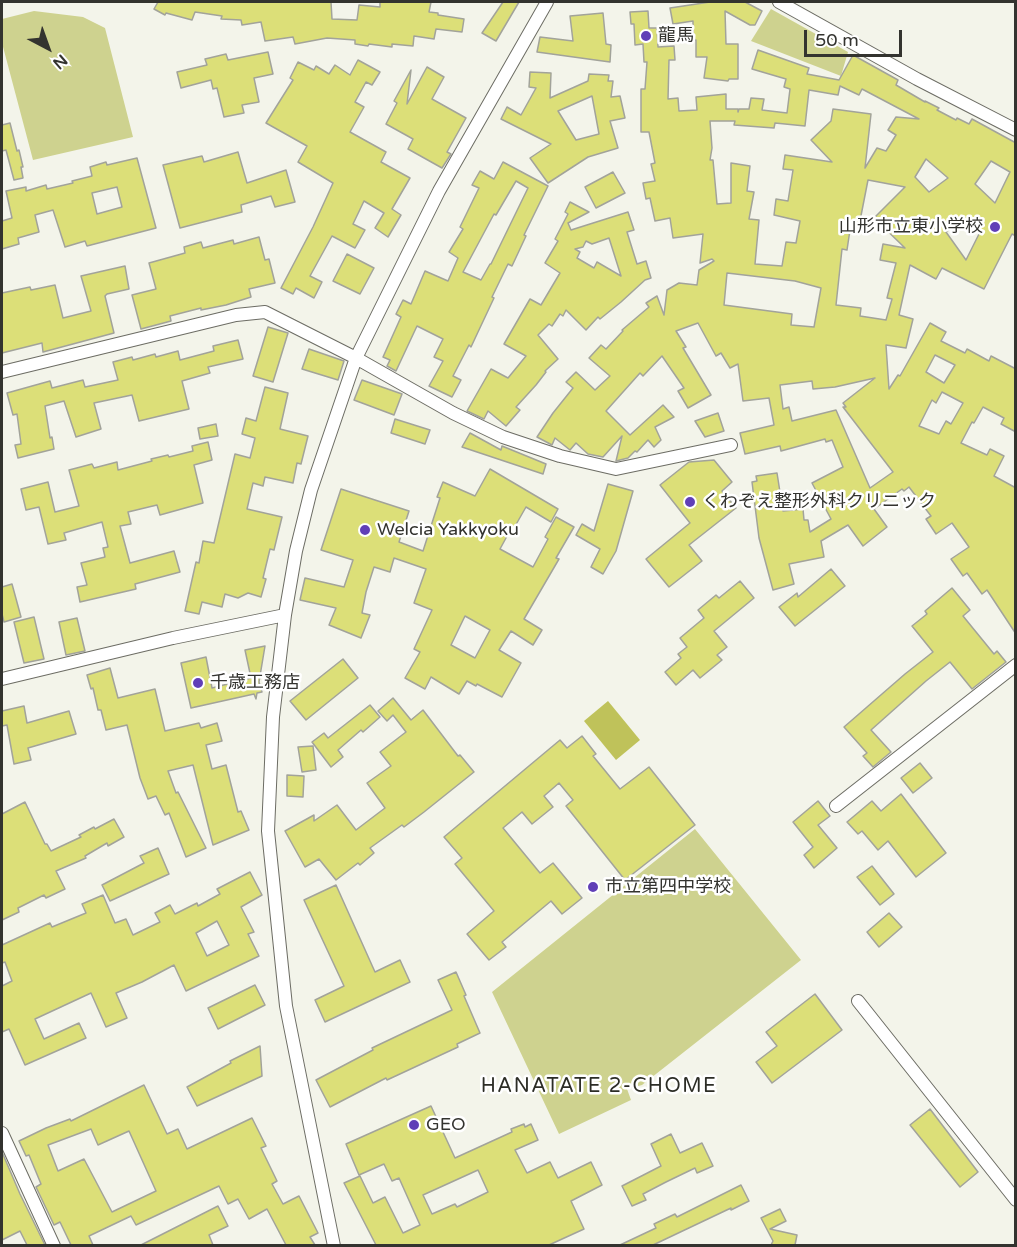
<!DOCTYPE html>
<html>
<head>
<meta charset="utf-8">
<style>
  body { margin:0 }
  #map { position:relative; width:1017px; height:1247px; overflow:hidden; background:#f3f4ea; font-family:"Varela Round",sans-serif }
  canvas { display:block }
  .frame { position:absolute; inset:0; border:3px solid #33332f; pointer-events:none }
  .north { position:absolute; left:18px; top:18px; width:60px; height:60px; -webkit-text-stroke:4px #fff; paint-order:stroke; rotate:139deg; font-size:16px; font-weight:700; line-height:24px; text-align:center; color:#33332f }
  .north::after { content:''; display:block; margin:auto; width:21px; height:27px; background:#33332f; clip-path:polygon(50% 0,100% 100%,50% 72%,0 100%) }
  .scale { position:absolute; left:804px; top:30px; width:98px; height:27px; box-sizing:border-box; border:3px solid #33332f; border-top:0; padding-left:8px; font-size:18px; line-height:21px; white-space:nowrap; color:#33332f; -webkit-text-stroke:4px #fff; paint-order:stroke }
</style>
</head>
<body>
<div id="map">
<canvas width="1017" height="1247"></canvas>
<div class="frame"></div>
<div class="north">N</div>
<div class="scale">50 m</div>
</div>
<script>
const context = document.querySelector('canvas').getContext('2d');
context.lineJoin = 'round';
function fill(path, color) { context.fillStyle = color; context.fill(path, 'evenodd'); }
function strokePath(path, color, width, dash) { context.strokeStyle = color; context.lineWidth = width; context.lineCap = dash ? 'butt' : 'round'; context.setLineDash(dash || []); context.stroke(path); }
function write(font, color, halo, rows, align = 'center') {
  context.font = font + ' "Varela Round","Noto Sans JP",sans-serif'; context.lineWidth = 5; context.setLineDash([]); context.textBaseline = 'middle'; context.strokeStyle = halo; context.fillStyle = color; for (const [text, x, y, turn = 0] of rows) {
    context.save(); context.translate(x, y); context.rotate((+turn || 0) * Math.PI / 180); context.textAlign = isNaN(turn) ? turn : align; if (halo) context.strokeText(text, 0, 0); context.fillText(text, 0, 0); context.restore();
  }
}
fill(new Path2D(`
  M771 9 848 52 841 76 751 41Z
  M34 11 83 17 105 28 133 137 33 160 2 43V19Z
  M695 829 801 960 642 1085 627 1089 631 1100 559 1134 492 992Z`), '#ced28f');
fill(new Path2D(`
  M608 701 640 740 616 760 584 721Z`), '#bfc25a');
const building = new Path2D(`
  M158 2H331L332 19 357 20 359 5 380 7V2H431L429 12 438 13V15L464 19 462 32 436 29 434 39 414 36 413 46 392 44V47L369 44 368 46 355 44V40L327 38 295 44 293 37 265 41 261 22 242 25 241 20 221 19 222 16 195 12 192 20 166 13 165 15 154 9Z
  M503 2H519L496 41 482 33Z
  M708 2H745L762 11 755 25H750L725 11 726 44H738V79H729L728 81 704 78 707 57H696V40H693V21L673 24 670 8 710 2Z
  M648 11 649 28H657L658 47 674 46 675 60H669L668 99 678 98 679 111 697 110 696 97 726 94V109H738V112L739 109H749L751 98 764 99 762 110 787 113 790 89 784 87 786 79 752 69 758 50 809 68 807 74 839 80 853 55 898 80 896 85 925 102V101L939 108 937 110 956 120 957 118 969 124 972 119 1016 143V236L1012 234 984 289 942 268 936 279 910 265 899 315 913 319 906 348 886 345 889 389 898 375 900 376 930 323 946 332 941 341 965 353 967 349 989 361 991 356 1016 369V432L1001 424 1004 418 983 407 974 423 972 422 961 443 987 455 990 449 1004 456 994 476 1016 488V634L987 590 982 594 967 573 963 576 951 559 969 547 952 523 936 534 926 519 931 516 909 487 904 491 902 489 874 509 887 527 863 546 848 525 821 541 824 557 789 564 794 584 773 590 759 538 752 482 757 481 756 476 777 473 783 511 803 509 804 520H808L810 532 831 519 812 483 843 467 832 440 826 442 825 439 781 451 780 446 745 454 740 433 774 425 769 398 743 401 738 364 730 368 721 353 716 356 698 323 676 331 686 347 683 348 711 395 688 408 678 391 684 388 662 356 643 376 640 373 606 411 630 435 663 405 674 417 655 427 661 440 654 447 648 440 637 452 635 451 628 458 616 461 622 436 603 457 588 454 576 443 570 450 555 438 552 445 537 437 553 413 573 388 566 382 576 372 595 390 610 376 589 358 601 345 606 349 623 331 622 330 649 307 646 303 657 296 664 315 667 290 679 283 697 285 699 270 714 261 712 259 700 263 703 234 673 238 670 218 655 221 650 198 646 199 643 183 655 181 651 164 655 163 649 132H641V89H645L647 62H644L643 44 635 45 634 24H631L630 12ZM840 86 859 95 862 89 919 119 896 117 888 130 896 135 886 151 877 148 865 168 871 114 833 109 831 121 811 140 832 162 785 155 783 169 793 170 788 201 776 199 774 215 800 221 796 243 786 242 782 266 755 264 759 220 749 219 754 192 747 191 750 166 731 163V203L717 204 713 160H710L712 148 710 121H735L734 125 774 128 775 123 805 126 809 90 838 95ZM926 159 948 178 929 192 915 177ZM991 161 1010 172 995 203 975 184ZM868 180 905 187 874 218 905 248 883 244 880 260 896 263 887 298 892 299 886 320 860 316 861 308 836 305 842 249 847 250 850 230 858 231ZM961 222 980 232 966 260 946 232ZM727 273 795 281 821 288 814 327 791 325 792 314 724 305ZM935 355 955 365 944 383 926 372ZM875 378 843 403 846 407H843L893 472 870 488 836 410 792 421 789 407 783 409 780 385 812 381 813 389 835 387ZM942 392 963 403 951 424 946 421 939 434 919 426 932 400 936 403Z
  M603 13 606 44 611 45 610 62 537 52 540 37 573 41 570 16Z
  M268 52 273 74 254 78 259 102 242 105 244 113 224 117 217 88 213 89 211 80 181 88 177 72 207 65 205 59 226 54 228 60Z
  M358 60 380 72 372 85 366 82 355 102 364 107 350 132 386 152 381 162 410 178 392 209 401 215 388 237 375 228 384 213 364 201 353 224 365 230 355 248 332 236 310 276 322 282 314 298 296 288 293 294 281 288 313 227 333 183 298 162 307 146 266 123 293 80 290 78 298 62 314 70 316 66 329 74 335 65 350 75Z
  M427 67 444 77 432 99 466 118 447 152 451 154 442 168 408 149 413 139 386 124 397 103 394 101 411 70 407 104Z
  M530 72 551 73 550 98 588 81 589 74 609 75 608 81H613L611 97 620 96 625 118 610 121 618 148 588 157 548 183 530 158 551 144 501 119 507 107 521 115 536 88 529 87ZM592 96 599 134 576 140 558 111Z
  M10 123 17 151 19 150 23 167H21L23 178 14 180 6 150 2 151V125Z
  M238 152 247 183 286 170 295 202 275 207 271 196 241 205 242 212 180 228 163 165 202 156 204 162Z
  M137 158 156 228 87 246 85 241 65 247 53 210 35 215 39 232 18 238 19 244 2 249V221L12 218 6 191 26 187V191L46 185 47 189 73 183 72 181 92 176 90 167 106 162 107 165ZM117 187 122 207 97 214 92 193Z
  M503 162 548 186 524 235 526 236 512 266 508 264 492 297 494 298 478 332 471 347 469 345 453 376 461 380 452 397 429 386 443 361 434 357 443 339 417 326 396 371 387 366 390 360 383 357 401 317 396 314 403 300 411 304 425 271 448 281 458 258 449 252 463 229 460 227 479 188 472 185 480 171 494 179ZM516 181 528 188 491 264H490L481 280 463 272 494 214 496 215Z
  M613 172 625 193 596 208 585 187Z
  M570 202 589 212 568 223 571 230 628 212 634 230 627 232 637 264 646 261 651 278 645 280 621 302 600 319 598 317 586 330 566 310 563 316 560 314 552 326 549 324 538 335 558 359 545 371 546 372 536 385 516 407 520 410 506 426 488 411 484 419 467 411 491 369 508 378 526 356 504 344 530 299 541 305 560 273 545 263 558 241 555 239 568 214 565 212ZM609 238 621 276 597 262 594 268 577 258 580 252 575 249 583 247 586 241 592 244Z
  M259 237 265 260 269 259 275 283 249 289 251 297 226 305 201 310V308L170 316 171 321 141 329 132 295 156 289 149 263 185 253 184 247 201 242 203 248 233 240 234 244Z
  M347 254 374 268 360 294 333 281Z
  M125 266 129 289 107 294 105 296 114 333 43 352 42 343 2 353V293L30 287 31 290 55 285 63 318 91 311 81 276Z
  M268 327 288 333 273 382 253 376Z
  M238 340 243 359 208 367 210 373 182 381 189 409 139 421 132 395 94 403 101 429 76 437 64 401 45 406 50 438 52 437 54 449 18 458 15 445 21 444 17 414 13 415 7 393 50 381 52 388 83 380 85 387 118 380 113 362 132 357 133 360 155 354 156 357 178 351 180 360 214 351 213 346Z
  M309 349 344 361 338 380 302 369Z
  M362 380 402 394 394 415 354 400Z
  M265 387 288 393 280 429 308 436 301 464 297 463 293 483 265 477 263 486 253 483 247 509 282 517 274 550 270 549 263 578 266 579 261 597 248 593 238 598 225 594 222 607 202 602 199 614 185 611 196 562 199 563 203 541 214 543 235 454 250 458 255 438 242 434 246 418 256 421Z
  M718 413 724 431 705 437 695 421Z
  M395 419 430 430 425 444 391 433Z
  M216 424 218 436 200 439 198 428Z
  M470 433 501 450 502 446 546 464 543 474 462 447Z
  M208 442 212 460 194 465 203 503 160 515 157 505 128 512 131 524 120 526 130 563 174 551 180 572 135 584 136 589 80 602 77 587 87 585 81 563 105 557 103 548 108 547 102 522 64 533 66 540 48 544 39 507 26 510 21 489 48 482 55 512 79 506 69 470 92 464 94 468 117 462 118 470 152 461 151 459 168 455 169 457 193 451 192 446Z
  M714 460 732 482 722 491 736 508 689 545 702 561 669 587 646 559 690 523 660 485 689 462Z
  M490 469 558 509 551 522 526 507 514 528 512 527 500 549 533 567 548 539 545 537 556 517 574 527 556 558 559 559 524 619 542 630 533 645 511 631 499 650 521 663 502 697 477 684 476 686 467 681 459 694 431 677 425 689 405 678 420 652 414 649 432 610 414 603 426 569 394 558 390 572 374 567 366 592 362 613 370 615 361 638 329 625 336 608 300 600 305 578 344 587 353 560 321 550 341 489 409 511 399 542 423 551 440 498 437 497 443 482 475 496ZM465 616 490 630 475 658 451 645Z
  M608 484 633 491 616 551 603 574 591 567 600 549 576 535 582 524 594 531Z
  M831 569 845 586 795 626 779 607 797 593 798 597Z
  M740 581 754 598 714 631 727 647 717 655 722 660 700 678 693 670 676 685 665 672 681 658 678 654 687 647 680 638 704 618 698 610 716 595 719 598Z
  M12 584 21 617 4 622 2 614V587Z
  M952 588 970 610 963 616 994 654 997 651 1006 662 972 689 950 662 926 681 871 730 891 752 873 767 863 756 867 753 844 727 905 674 933 652 912 626 927 614 925 611Z
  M34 617 44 659 24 663 14 622Z
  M77 618 85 651 66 655 59 622Z
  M265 646 259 682 262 692 257 693 256 699 254 694 191 708 181 663 206 657 212 688 251 678 245 650Z
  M343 659 358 678 306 720 290 701Z
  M110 668 118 698 155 689 165 731 199 723 201 728 217 723 222 741 206 745 212 769 226 765 238 812 241 811 249 830 213 845 193 765 168 771 176 793 178 792 206 848 186 857 169 813 165 815 156 796 148 799 140 778 127 725 106 730 101 710H98L93 688 91 689 87 675Z
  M393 698 411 720 423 710 458 756 460 755 474 772 424 812 404 827 402 825 370 848 374 853 360 865 358 863 336 880 319 859 305 867 285 831 314 815V821L337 805 356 830 385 808 367 783 391 766 380 752 406 732 393 715 387 721 378 711Z
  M370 705 380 717 363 732 361 730 338 750 343 757 331 767 312 742 324 733 328 738Z
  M24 706 27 723 69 711 76 734 28 748 31 760 14 764 7 725 2 726V711Z
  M582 736 596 754 593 756 620 789 649 767 695 825 625 880 566 806 573 800 559 783 544 796 553 807 532 824 522 812 503 828 540 873 553 863 582 898 562 914 551 901 502 942 506 947 489 960 467 934 494 911 455 864 462 858 444 837 560 740 567 748Z
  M313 746 316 770 302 772 298 747Z
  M920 763 932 778 913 793 901 778Z
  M287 775 304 776 303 797 287 796Z
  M901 794 946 853 916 877 888 841 878 850 862 831 858 834 847 822 872 801 881 811Z
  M818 801 830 816 818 825 837 848 814 868 804 855 813 847 793 822Z
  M25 802 45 844H47L51 851 81 837 79 835 94 827 95 829 114 819 124 837 108 846 107 843 85 856 86 858 56 871 65 889 46 898 44 895 18 908 19 912 2 920V814Z
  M158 848 169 874 110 901 102 885 144 863 140 856Z
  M872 866 894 894 880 905 857 877Z
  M250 872 262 895 241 907 254 932 248 934 259 956 186 991 174 965 142 982 116 993 127 1018 106 1027 91 993 35 1019 44 1039 79 1023 86 1038 25 1065 9 1029 2 1032V986L12 981 5 962 2 963V945L50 923 52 927 86 913 82 904 103 895 115 923 126 919 133 935 160 922 155 913 170 905 175 914 197 903 198 906 220 894 217 889ZM217 921 229 945 207 956 196 933Z
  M336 885 375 972 400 960 410 982 325 1022 315 1000 344 986 304 900Z
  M889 913 902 927 879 947 867 932Z
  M456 972 466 995 464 996 480 1033 457 1044 458 1047 387 1080 386 1078 330 1107 316 1080 373 1050 372 1048 452 1010 438 980Z
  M255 985 265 1005 218 1029 208 1008Z
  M815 994 842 1030 772 1083 756 1062 777 1046 766 1032Z
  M260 1046 262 1076 197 1106 187 1087 231 1063 230 1061Z
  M144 1085 167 1134 178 1129 187 1149 252 1118 266 1146 261 1148 277 1181 272 1184 283 1204 299 1196 318 1233 310 1237 315 1245H286L267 1209 249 1219 238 1199 228 1204 219 1186 136 1225 131 1216 89 1236 93 1245H71L60 1222 54 1225 36 1187 41 1184 29 1155 26 1156 19 1141 46 1128 70 1119 71 1121ZM91 1129 98 1145 129 1131 156 1191 112 1212 84 1159 58 1171 48 1145Z
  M431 1106 455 1158 512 1132 511 1129 524 1124 525 1127 531 1124 538 1140 515 1150 527 1173 550 1162 558 1178 591 1162 602 1185 571 1201 584 1229 549 1245H376L344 1183 360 1176 373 1203 385 1197 403 1233 420 1225 399 1178 392 1181 384 1164 359 1175 346 1144ZM478 1170 488 1192 457 1207 455 1204 432 1214 423 1195Z
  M930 1109 978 1172 960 1187 910 1125Z
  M671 1134 680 1153 702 1143 713 1166 697 1173 695 1168 666 1182 643 1194 646 1200 632 1206 622 1186 661 1166 651 1144Z
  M2 1152 20 1194 45 1245H27L20 1231 2 1240Z
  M741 1185 749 1201 731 1210V1208L653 1245H620L656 1228 654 1224 675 1214 677 1217Z
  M218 1206 228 1226 209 1235 213 1245H141Z
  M780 1209 786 1221 770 1229 797 1235 795 1245H771L773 1241 761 1218Z`);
fill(building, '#dcdf78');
strokePath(building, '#a2a39a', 1.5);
const minor = new Path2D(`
  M779 2 917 79 1016 130
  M2 372 236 315 265 312 356 358 453 413 503 437 560 456 616 469 731 445
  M2 679 173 638 285 615
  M836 806 1016 665
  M858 1001 1016 1200
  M2 1133 54 1246
  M334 1246 286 1006 268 831 273 717 285 615 296 551 311 490 356 358 439 191 547 2`);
strokePath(minor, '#6c6c64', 14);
strokePath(minor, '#fff', 12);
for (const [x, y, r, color] of [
  [646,36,6,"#603fb7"],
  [995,227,6,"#603fb7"],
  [690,502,6,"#603fb7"],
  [365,530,6,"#603fb7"],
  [198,683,6,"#603fb7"],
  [593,887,6,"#603fb7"],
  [414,1125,6,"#603fb7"]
]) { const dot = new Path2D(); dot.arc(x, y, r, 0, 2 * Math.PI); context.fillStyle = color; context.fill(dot); strokePath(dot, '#fff', 2); }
write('18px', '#33332f', '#fff', [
  ["龍馬",658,36],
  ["山形市立東小学校",983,227,"right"],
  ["くわぞえ整形外科クリニック",702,502],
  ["Welcia Yakkyoku",377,530],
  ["千歳工務店",210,683],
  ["市立第四中学校",605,887],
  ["GEO",426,1125]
], 'left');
context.letterSpacing = '1.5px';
write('20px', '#2c2d26', '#fff', [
  ["HANATATE 2-CHOME",599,1087]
]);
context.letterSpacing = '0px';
</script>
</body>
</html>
